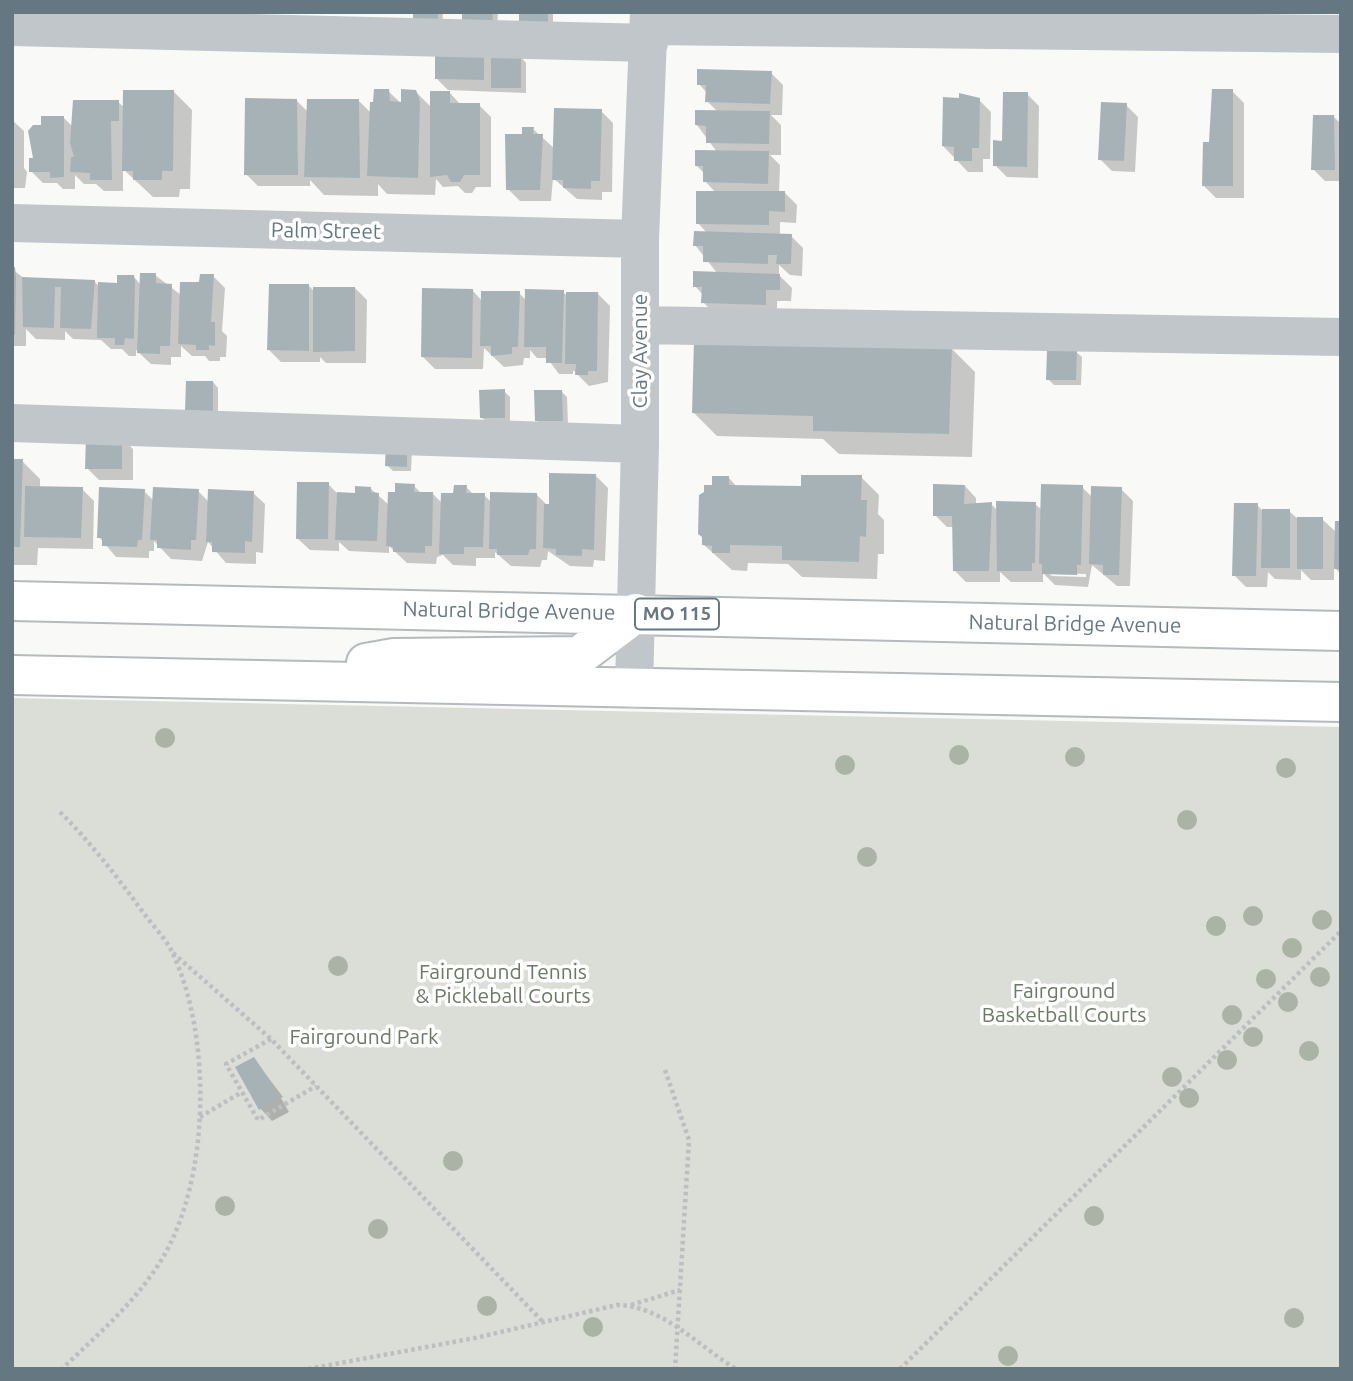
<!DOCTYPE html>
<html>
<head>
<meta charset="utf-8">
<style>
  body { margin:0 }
  #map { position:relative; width:1353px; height:1381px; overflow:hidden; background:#f9f9f7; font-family:Ubuntu,sans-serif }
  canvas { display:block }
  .frame { position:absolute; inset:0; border:14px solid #657882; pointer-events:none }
</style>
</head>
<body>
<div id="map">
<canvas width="1353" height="1381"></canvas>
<div class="frame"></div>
</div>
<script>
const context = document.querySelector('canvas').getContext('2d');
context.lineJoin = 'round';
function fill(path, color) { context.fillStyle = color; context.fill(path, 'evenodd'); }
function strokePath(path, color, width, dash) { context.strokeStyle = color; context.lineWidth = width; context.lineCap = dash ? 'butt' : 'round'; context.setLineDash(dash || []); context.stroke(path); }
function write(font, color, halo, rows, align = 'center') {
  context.font = font + ' Ubuntu,sans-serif'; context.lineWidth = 7; context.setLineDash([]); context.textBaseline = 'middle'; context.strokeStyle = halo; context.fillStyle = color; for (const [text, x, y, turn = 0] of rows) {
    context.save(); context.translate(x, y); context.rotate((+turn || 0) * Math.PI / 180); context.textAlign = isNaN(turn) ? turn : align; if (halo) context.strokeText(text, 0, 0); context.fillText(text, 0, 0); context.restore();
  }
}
fill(new Path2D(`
  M12 698 1341 727V1369H12Z`), '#daded6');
fill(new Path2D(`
  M415 12H443L442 29Z
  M464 12H498L497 30Z
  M521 12H553V32Z
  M437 49 521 57 526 63V93L448 90 436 78Z
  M771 73 783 85 782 115H771L781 125V155H770L780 165 779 193H785L797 205 796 223 780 222V235L791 236 803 248 802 276 790 275 779 265V275L792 288 791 301H777V316L715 314 703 302V295L695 286 717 273 695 245 707 233 698 223 716 193 705 181V174L696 165 717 152 697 125 718 112 707 101V93L699 84Z
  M388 91 403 105 416 92 432 108 450 93 461 105H479L491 117V187H476L472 193H465L458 186 443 187 436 179 435 195 387 194 378 184V196L324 195 310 180V186H258L246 174 296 100 309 113 359 101 371 113Z
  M1232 91 1244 103V198H1216L1204 186 1211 144Z
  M174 92 192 110 190 189H180L179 197H153L123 169V191H104L96 184H84L75 175V189H63L57 183H43L31 171 43 126 63 117 73 127 118 102 125 108Z
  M961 94 979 100 991 112 990 159H983V172H968L943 146Z
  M1027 94 1039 106 1038 178 1007 177 995 165Z
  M1126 105 1138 117 1135 172 1112 171 1100 159Z
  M601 111 613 123 612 192H602V200L577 199 553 178 551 201H520L508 189 524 136 533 129 555 149Z
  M1333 116 1341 124V181H1325L1313 169Z
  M12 120 24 131V168L27 172 25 188H12Z
  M12 269 25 279 94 281 100 287 118 284 133 276 141 285 155 275 181 295 213 276 225 288 222 331 227 336 226 357H220V361H209L205 356H192L181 346V357H171V365L151 364 136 350V356H129L122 349H111L101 340 73 339 65 331V340L36 339 26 329V346H12Z
  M309 286 315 292 355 288 367 300 366 363H326L320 357V362H281L269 350Z
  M473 291 482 301 519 293 527 301 563 292 567 296 598 294 610 306 608 382 589 386 573 370V374H559L547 358H537L530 350V358H524L523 365 504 367 484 348 483 369H435L423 357Z
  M951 348 975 372 972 457 839 454 823 439 717 436 693 412Z
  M1076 352 1082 357 1081 385H1054L1048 379Z
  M213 382 218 388V416L187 410Z
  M504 391 510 397V423L487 422 481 417Z
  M562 392 567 397 568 425 542 426 537 421Z
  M121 437 133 449V480H99L87 468Z
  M412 450 411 471H393L387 465Z
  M12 461H22L40 479V488L82 489 94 501 93 549 38 548 37 565H12Z
  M596 476 608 488 605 561 594 560 593 567 570 566 548 551 547 560H542L540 567 511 566 495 552V558H476V566L453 565 443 555 437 557 436 564 407 563 389 546V553L349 551 339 542V551L310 550 298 539 328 484 338 494 356 495 370 488 390 506 397 494 414 486 422 494H433L442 503 466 487 474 495H484L492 503 537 495 548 506Z
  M861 477 879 495 878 514 884 520V554H878L877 579 802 577 788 564 748 563 747 571 732 570 704 545 714 486 729 478 737 487 803 488Z
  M965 486 976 498V505L991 504 998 511 1035 504 1042 510 1082 487 1093 498 1121 489 1133 501 1130 586H1117L1092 565 1088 587 1055 585 1043 573V582H1011L1000 572V582H966L954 570V527H947L935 515ZM1048 573 1086 574V577L1052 576Z
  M144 491 154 501 198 491 209 502 253 493 265 504 263 553 256 552V564L226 563 208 542 202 561 171 559 154 541V551H149V558L116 557 99 537Z
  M1257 505 1262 510 1289 511 1298 519H1322L1337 533 1341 523V574L1334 567V580H1311L1301 570V580L1275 579 1268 572 1267 587H1246L1234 575Z
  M254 1059 283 1097 281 1098 289 1112 272 1121 261 1109Z`), '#0003');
fill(new Path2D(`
  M413 12H438V24H413Z
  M462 12H493L492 25H462Z
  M519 12H548V27H519Z
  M435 47H484V80L435 79Z
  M491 56H521V88H491Z
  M697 69 772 71 770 104 705 102 706 85H697Z
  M374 89H389L390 101 401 102V89L416 90 420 101 418 178 367 176 370 102H373Z
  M1212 89H1233V186H1202L1203 142H1209Z
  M123 90H174L173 171H162V180H133V171H122Z
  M430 91H450V103H480V175H464L460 182H451L447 175 430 177Z
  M1003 92H1028L1027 167 993 166V140L1002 141Z
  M959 93 980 98 979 148H972V161H954V147L942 146 943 97 959 98Z
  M245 98 297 99 298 175H244Z
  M307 99H359L360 178 304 177Z
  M73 100H119V121H111L112 180H90V173L70 172 71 157H74L70 143Z
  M1101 102 1127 103 1124 161 1098 160Z
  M554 108 602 109 600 181H591V189L563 188V180H552Z
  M695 110 770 111 769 144 706 143V126L695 125Z
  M1313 115H1334L1335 170H1311Z
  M41 116H64V177L50 178V172H29V158H33L28 131 33 125H41Z
  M522 127H534L533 134H543L540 190H506L505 134H522Z
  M695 150 769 151 768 184 703 182V166H695Z
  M696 191H785V212L769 211V225L696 224Z
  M694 231 792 234 791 264H776L777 255H768V264L703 262V246H693Z
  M12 267H15L16 277 15 335H12Z
  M693 271 780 274V290H766V305L701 303 702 287H693Z
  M140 273H156V283L172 284 170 346H160V354L137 353Z
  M200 274H214L211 322H215V346L209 345V350H196V345L178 344 180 282H199Z
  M117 275H134L135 283 134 339 125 338 124 345H115V338H97L98 282 117 283Z
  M22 277 95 280 91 329 60 328 61 287H55L54 328 23 327Z
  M269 284H309V351L267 350Z
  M313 287H355V351L313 352Z
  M422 288 473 289 472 358 421 357Z
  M525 289 564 290 562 363H546V347H524Z
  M481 291H520L518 347H512V354L491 356V346H480Z
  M566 292H598L597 371H588V375H575L576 364H565Z
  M694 340 952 346 949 434 813 431V416L692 413Z
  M1047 350H1077L1076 380H1046Z
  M186 381H213V411H185Z
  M505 389V418H480L479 390Z
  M534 390H562L563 421H535Z
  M86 436H122V469H85Z
  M386 442 407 443V467L385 466Z
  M12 459H23L20 547H12Z
  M549 473 596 474 594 550 582 549V556L556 555V549L543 548 544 504H549Z
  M801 475H862L861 500H867L866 537 860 536 859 562 782 560V546L730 545V553H712V546L702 545V537L698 534 699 495 704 492V485H712V476H729V485L801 486Z
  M297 482H329L328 539H296Z
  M395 483 415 484 414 492H433L432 546H425V553L393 552V547L386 546 388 492H395Z
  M933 484 965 485 964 504 992 502 989 571H953L952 516H933Z
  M1041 484 1083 485 1081 565H1077V575L1042 574V564H1039Z
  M454 485H467L466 493H485L483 547H464V554H439L441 493H453Z
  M25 486 83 487 81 538 24 537Z
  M355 486 371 487V492L379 493 377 541 335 540 337 492 355 493Z
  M1091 486 1122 487 1119 575H1103V565L1089 564Z
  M99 487 145 489 142 540H138L137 547 102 546V538H97Z
  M153 487 199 489 196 540H191V550L157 548V540H150Z
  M208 489 254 491 252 542 245 541V553L212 552V542H206Z
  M490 492 537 493 536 549H530L528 555H497V549H489Z
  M996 501 1036 502 1035 563H1032V571H997Z
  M1234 503H1258L1256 576H1232Z
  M1262 509H1290V568H1261Z
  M1297 517H1323V569H1297Z
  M1335 521H1341V569H1334Z
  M254 1057 273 1085 270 1086 278 1099 259 1110 235 1067Z`), '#a7b2b6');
const major = new Path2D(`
  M12 601 1341 631
  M366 663 394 658 579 656 636 613
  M12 675 1341 702`);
strokePath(major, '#b4babd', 42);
strokePath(new Path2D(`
  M60 812C92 844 118 878 145 915 154 927 167 940 173 954 212 1038 210 1179 162 1259 136 1302 98 1334 62 1369
  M173 953 271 1039 543 1322
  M271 1039 226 1064 258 1120 316 1086
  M665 1070 689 1140 675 1369
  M200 1117 242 1092
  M631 1305 680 1290
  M308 1369 475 1338 617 1305C661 1305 700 1347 736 1369
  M900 1369 1341 931`), '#bbbfc1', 4.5, [3.5, 3.5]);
strokePath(new Path2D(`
  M649 26 1341 34
  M12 27 649 43
  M12 223 640 239
  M640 325 1341 337
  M12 423 640 444
  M634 689 640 444V239L649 12`), '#c0c6c9', 38);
strokePath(major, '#fff', 38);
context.fillStyle = '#aab3a6';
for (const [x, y] of [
  [165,738],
  [959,755],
  [1075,757],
  [845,765],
  [1286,768],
  [1187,820],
  [867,857],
  [1253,916],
  [1322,920],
  [1216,926],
  [1292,948],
  [338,966],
  [1320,977],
  [1266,979],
  [1288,1002],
  [1232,1015],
  [1253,1037],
  [1309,1051],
  [1227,1060],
  [1172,1077],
  [1189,1098],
  [453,1161],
  [225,1206],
  [1094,1216],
  [378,1229],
  [487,1306],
  [1294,1318],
  [593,1327],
  [1008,1356]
]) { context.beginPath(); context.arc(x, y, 10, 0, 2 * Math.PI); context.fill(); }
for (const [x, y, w] of [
  [677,614,84]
]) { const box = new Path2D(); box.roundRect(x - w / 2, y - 15.5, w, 31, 5); context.fillStyle = '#fff'; context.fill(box); strokePath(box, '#657882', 2); }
write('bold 19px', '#657882', null, [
  ["MO 115",677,614]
]);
write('21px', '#657882', '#fff', [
  ["Palm Street",326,231,1],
  ["Clay Avenue",640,351,-90],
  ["Natural Bridge Avenue",509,611,1],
  ["Natural Bridge Avenue",1075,624,1]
]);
write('21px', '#6a7a64', '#fff', [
  ["Fairground Tennis",503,972],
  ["& Pickleball Courts",503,996],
  ["Fairground",1064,991],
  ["Basketball Courts",1064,1015],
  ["Fairground Park",364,1037]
]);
</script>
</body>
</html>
